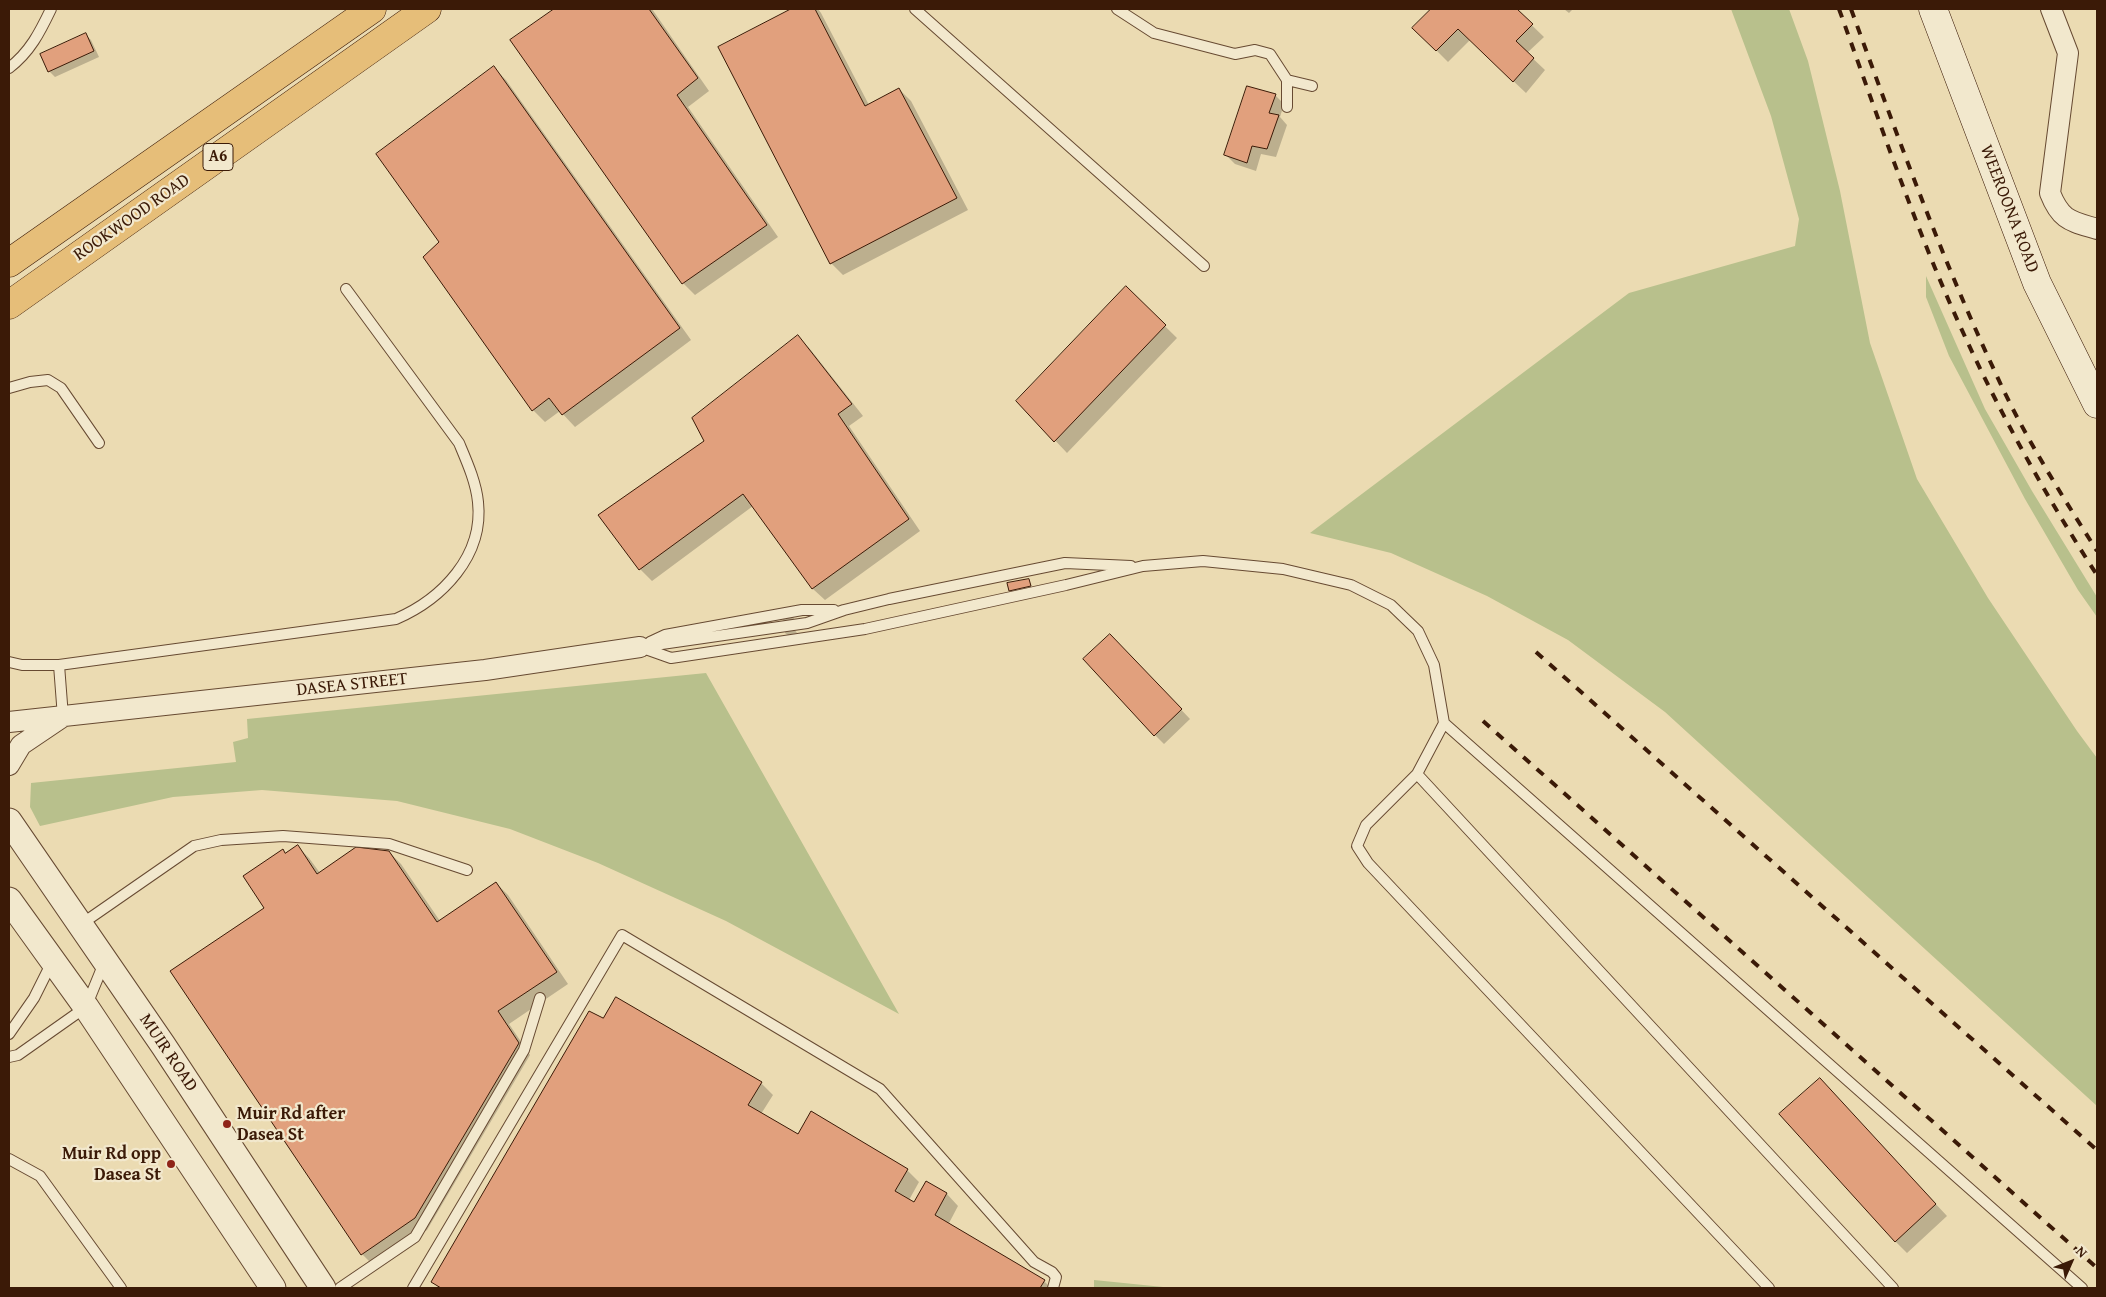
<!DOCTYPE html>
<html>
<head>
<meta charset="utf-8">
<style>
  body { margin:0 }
  #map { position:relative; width:2106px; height:1297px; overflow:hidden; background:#ebdbb2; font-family:"Gentium Book Plus",serif }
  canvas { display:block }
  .frame { position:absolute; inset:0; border:10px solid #3b1a07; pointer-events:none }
  .north { position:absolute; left:2046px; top:1237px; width:50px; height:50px; -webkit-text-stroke:4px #f2e8cd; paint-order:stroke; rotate:46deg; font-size:14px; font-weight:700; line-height:20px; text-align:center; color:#3b1a07 }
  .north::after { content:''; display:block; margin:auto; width:18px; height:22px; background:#3b1a07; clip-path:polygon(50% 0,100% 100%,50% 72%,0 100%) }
</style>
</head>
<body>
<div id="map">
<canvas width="2106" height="1297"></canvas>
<div class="frame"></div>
<div class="north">N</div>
</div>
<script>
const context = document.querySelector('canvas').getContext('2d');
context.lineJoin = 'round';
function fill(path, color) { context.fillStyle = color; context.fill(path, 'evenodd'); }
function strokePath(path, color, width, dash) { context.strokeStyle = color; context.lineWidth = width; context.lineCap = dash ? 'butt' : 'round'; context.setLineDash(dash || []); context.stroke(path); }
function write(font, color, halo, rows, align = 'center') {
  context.font = font + ' "Gentium Book Plus",serif'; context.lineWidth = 4.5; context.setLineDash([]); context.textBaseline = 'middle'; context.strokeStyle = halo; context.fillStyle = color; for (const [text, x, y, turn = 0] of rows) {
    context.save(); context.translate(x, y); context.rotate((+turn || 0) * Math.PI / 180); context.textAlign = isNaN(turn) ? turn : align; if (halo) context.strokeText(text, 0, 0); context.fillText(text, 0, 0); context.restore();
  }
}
fill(new Path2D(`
  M1731 9H1789L1808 61 1840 191 1870 343 1917 479 1988 598 2077 731 2097 758V1106L1665 712 1568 640 1487 596 1391 553 1310 533 1629 293 1795 246 1799 219 1771 116Z
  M1926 276 1985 409 2032 491 2097 597V617L2078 590 2025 499 1949 356 1926 297Z
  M706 673 899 1014 726 921 598 863 510 829 397 801 262 790 173 797 40 826 30 807 31 783 236 762 233 742 248 738 247 719Z
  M1094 1280 1173 1288H1094Z`), '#b8c08c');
fill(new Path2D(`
  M556 9H652L709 91 688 107 778 237 695 295 683 283 512 40Z
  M794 9H818L821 13 869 105 899 89 911 101 968 210 843 275 831 263 720 48Z
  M1432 9H1515L1544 37 1527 53 1545 70 1526 93 1470 40 1448 62 1414 28Z
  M1564 9H1573L1569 13Z
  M86 35 91 40 99 57 55 77 49 71Z
  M494 68 506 80 691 340 575 427 560 411 545 422 533 410 440 242Z
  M1275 95 1284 104 1280 117 1287 125 1276 157 1261 154 1256 171 1235 164 1226 155Z
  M1126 288 1177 338 1067 453 1018 401Z
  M798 337 810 349 863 416 849 426 920 531 825 600 813 589 753 506 652 581 640 569 600 515 705 441Z
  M1029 580 1032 589 1013 592 1010 590Z
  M792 616 795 620 785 622 783 620 782 618Z
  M794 629 797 633 788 635 785 633V631Z
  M1119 644 1190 719 1164 744 1155 735Z
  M297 846 309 858 320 873 389 852 401 864 440 921 496 883 508 895 568 984 509 1024 530 1055 427 1230 374 1266 362 1254 266 908 283 851 286 854Z
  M604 1020 761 1083 773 1095 761 1114 798 1136 907 1170 919 1182 909 1200 915 1204 927 1183 947 1194 958 1206 948 1225 1044 1281 1051 1288H439L433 1282Z
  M1831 1092 1947 1216 1907 1253 1895 1241Z`), '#0003');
const building = new Path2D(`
  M554 9H649L698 78 677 95 767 225 682 284 510 40Z
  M791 9H815L865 106 899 88 957 198 830 264 718 47Z
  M1431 9H1517L1533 24 1516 41 1534 58 1513 82 1458 29 1436 51 1412 28Z
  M86 33 94 51 48 72 40 54Z
  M494 66 680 328 562 415 549 398 532 411 423 257 439 242 376 154Z
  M1247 86 1276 94 1269 113 1279 115 1267 149 1252 146 1247 163 1224 155Z
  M1126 286 1166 325 1054 442 1016 401Z
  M798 335 852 404 838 414 909 519 812 589 743 494 639 570 598 515 704 441 692 418Z
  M1029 579 1031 586 1009 591 1007 583Z
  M1110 634 1182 709 1154 736 1083 659Z
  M298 845 317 874 356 847 389 851 437 922 496 882 557 972 498 1011 519 1043 415 1218 361 1255 170 971 264 908 243 876 283 849 285 853Z
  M616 997 762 1082 748 1105 798 1134 811 1111 908 1169 895 1191 914 1202 926 1181 947 1193 935 1215 1045 1280 1040 1288H441L431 1282 589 1011 603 1018Z
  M1820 1078 1936 1204 1895 1242 1779 1114Z`);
fill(building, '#e1a07d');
strokePath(building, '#3b1a07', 1);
const service = new Path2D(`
  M915 9 1204 266
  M1117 9 1154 33 1235 54 1255 50 1270 54 1287 80 1312 86
  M9 68C30 52 40 32 51 9
  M1287 80V107
  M9 388 30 382 48 380 61 388 99 443
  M650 642 665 635 802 610H834
  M640 647 671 658 865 629 1066 585 1143 566 1203 561 1283 569 1351 585 1391 605 1418 631 1434 665 1444 723 2082 1288
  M641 647 807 623 844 610 889 599 1065 563 1131 566
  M9 662 22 665H59L63 717
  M59 665 396 619C442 599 484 556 478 502 476 482 467 462 459 443L346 289
  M1444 723 1417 774 1893 1288
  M1417 774 1366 825 1357 846 1368 863 1769 1288
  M80 925 194 846 221 840 283 836 389 844 467 870
  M9 1034 34 998 52 962
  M9 1057 18 1055 86 1007 104 963
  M9 1159 40 1176 121 1288
  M340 1288 415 1237 524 1050 540 998
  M413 1288 622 935 880 1089 1034 1262 1052 1272 1056 1277 1053 1288`);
const minor = new Path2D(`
  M2051 9 2068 53 2050 193C2061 221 2071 221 2097 229
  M9 722 485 670 640 647
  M9 765 21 745 61 718`);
const tertiary = new Path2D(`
  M9 821 163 1045 323 1288
  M9 900 86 1007 273 1288`);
const secondary = new Path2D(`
  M1933 9 2037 283 2097 404`);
const trunk = new Path2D(`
  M9 263 372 9
  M9 305 427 9`);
strokePath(service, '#674a32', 12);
strokePath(minor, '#674a32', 22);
strokePath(tertiary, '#674a32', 27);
strokePath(secondary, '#3b1a07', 29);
strokePath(trunk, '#3b1a07', 29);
strokePath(service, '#f2e8cd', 10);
strokePath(minor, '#f2e8cd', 20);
strokePath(tertiary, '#f2e8cd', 25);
strokePath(secondary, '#f2e8cd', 28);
strokePath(trunk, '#e6be79', 28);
strokePath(new Path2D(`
  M1839 9C1870 95 1900 183 1935 268 1979 375 2034 478 2097 575
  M1851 9C1896 132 1940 255 1996 374 2024 436 2061 494 2097 551
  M1536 652 2097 1150
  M1483 721 2097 1268`), '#3b1a07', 4, [9, 9]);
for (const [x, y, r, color] of [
  [227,1124,5,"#8f2418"],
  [171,1164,5,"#8f2418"]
]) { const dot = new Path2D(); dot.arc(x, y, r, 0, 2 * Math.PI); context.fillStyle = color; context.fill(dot); strokePath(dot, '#f2e8cd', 2); }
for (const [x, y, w] of [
  [218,157,30]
]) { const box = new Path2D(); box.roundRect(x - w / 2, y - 13.5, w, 27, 4); context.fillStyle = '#f2e8cd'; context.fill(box); strokePath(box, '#3b1a07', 1); }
write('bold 16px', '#3b1a07', null, [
  ["A6",218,157]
]);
write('18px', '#3b1a07', '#f2e8cd', [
  ["WEEROONA ROAD",2009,209,69],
  ["ROOKWOOD ROAD",132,218,-35],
  ["DASEA STREET",352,685,-6],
  ["MUIR ROAD",168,1053,56]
]);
write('bold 18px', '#3b1a07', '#f2e8cd', [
  ["Muir Rd after",237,1114],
  ["Dasea St",237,1135],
  ["Muir Rd opp",161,1154,"right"],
  ["Dasea St",161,1175,"right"]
], 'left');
</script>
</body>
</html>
